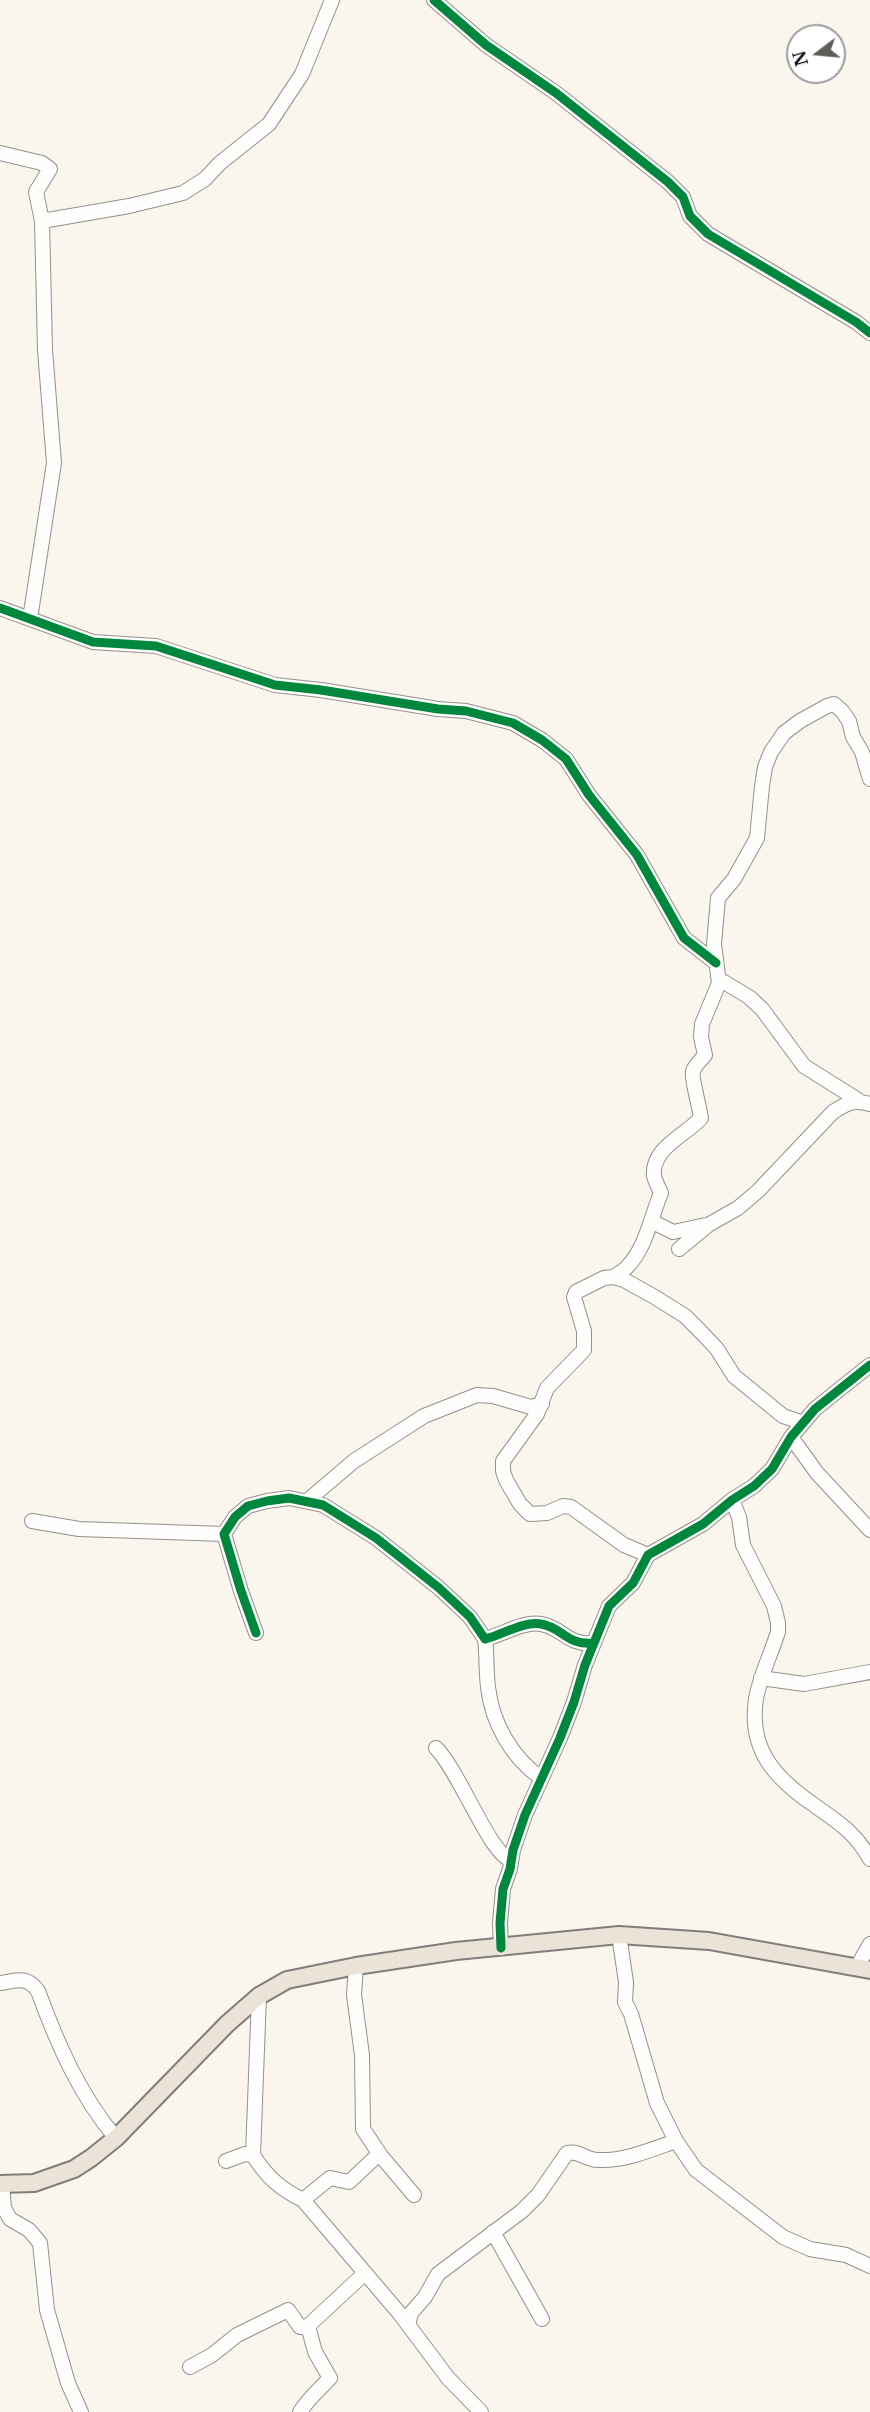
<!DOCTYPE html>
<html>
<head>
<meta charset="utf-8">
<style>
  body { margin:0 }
  #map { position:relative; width:870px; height:2412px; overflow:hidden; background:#faf6ee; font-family:"Libre Baskerville",serif }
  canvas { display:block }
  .north { position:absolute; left:786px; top:24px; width:60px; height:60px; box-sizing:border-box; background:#fff; border:2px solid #9d9d9d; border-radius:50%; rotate:254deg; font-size:16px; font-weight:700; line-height:24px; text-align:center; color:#0b0b0b }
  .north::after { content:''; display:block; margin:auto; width:21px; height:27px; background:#5f5d5a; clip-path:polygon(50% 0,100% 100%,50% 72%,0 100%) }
</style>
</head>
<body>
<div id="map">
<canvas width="870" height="2412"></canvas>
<div class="north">N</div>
</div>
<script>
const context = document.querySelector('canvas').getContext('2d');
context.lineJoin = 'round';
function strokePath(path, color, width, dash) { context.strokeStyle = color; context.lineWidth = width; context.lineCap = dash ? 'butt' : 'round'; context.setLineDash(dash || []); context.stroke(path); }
const minor = new Path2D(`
  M434 0 486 45 556 93 668 182 683 197 690 216 708 234 856 322 870 333
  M0 153 42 163 50 169 36 192 42 221 45 350 54 463 30 619
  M42 221 129 206 183 193 205 179 220 163 269 124 302 74 332 0
  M0 608 93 642 156 646 275 685 321 690 438 709 466 711 513 723 542 740 566 759 589 795 637 855 684 938 716 963
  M719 983 714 944 718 898 734 879 757 838 762 786 765 767 771 752 784 733 800 721 827 706 834 704 842 711 849 721 853 737 862 752 870 779
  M651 1221 673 1232 706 1225
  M679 1249 708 1225 738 1208 758 1191 833 1112C847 1103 854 1099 870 1104
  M613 1277C618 1274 624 1271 628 1266 646 1247 651 1217 661 1193 659 1188 655 1181 654 1176 651 1148 686 1135 701 1118 700 1109 691 1077 693 1071 695 1065 701 1060 705 1055L701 1037 702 1024 719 983 724 982 749 997 762 1009 804 1066 858 1100
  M791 1437 817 1473 870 1530
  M732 1500 739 1517 743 1545 774 1606 778 1623V1632C771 1654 760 1676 756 1699 748 1750 776 1779 814 1805 839 1823 855 1832 870 1859
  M307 1501 354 1461 424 1416 477 1395 493 1396 531 1407 542 1404
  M32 1521 79 1529 224 1534
  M648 1555 624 1545 571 1507 563 1506 547 1513 530 1514 520 1504 506 1480 503 1471V1461L537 1414 547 1388 584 1350V1331L574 1297 576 1292 604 1278 613 1277 624 1280 653 1296 685 1316 701 1332 717 1349 734 1376 783 1416 803 1423
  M256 1633 241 1591 224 1534 235 1517 248 1506 267 1501 289 1498 323 1505 376 1538 439 1588 470 1617 485 1639C502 1635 523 1621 541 1624 562 1627 567 1646 594 1643
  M485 1639C487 1655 486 1671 488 1687 492 1723 512 1758 541 1778
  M761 1678 804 1684 870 1672
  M436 1748C459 1771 489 1851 509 1859L513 1850
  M619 1935 626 1982 625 2002 631 2014 657 2103 676 2141 696 2170 783 2237 810 2249 846 2255 870 2266
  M501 1948 500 1923 503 1889 510 1869 513 1850 525 1815 560 1738 574 1702 585 1665 609 1606 633 1583 648 1555 703 1524 732 1500 754 1486 772 1469 791 1437 815 1409 870 1365
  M356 1966 354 1995 362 2055 363 2129 381 2156 414 2195
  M857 1967 870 1944
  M0 1983C17 1981 26 1975 38 1991 57 2043 80 2096 116 2138
  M253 2155 259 1996
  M226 2161 245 2154 253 2155C266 2176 280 2189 303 2200L400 2314 448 2378 481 2412
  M2 2184 4 2208 10 2219 29 2230 40 2243 47 2310 68 2383 81 2412
  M303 2200 330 2178 349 2182 379 2154
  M493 2232 542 2319
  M408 2325 411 2313 425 2297 438 2274 522 2211 538 2195 567 2153C580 2150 585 2160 598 2160 625 2161 650 2150 676 2141
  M190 2367 212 2355 237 2335 288 2310 300 2327 308 2326 365 2273
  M300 2412C308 2399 319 2390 330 2378L315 2352 308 2326`);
const major = new Path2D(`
  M0 2184 34 2183 74 2169 91 2158 116 2138 227 2024 259 1996 287 1980 356 1966 456 1951 619 1935 709 1941 870 1970`);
strokePath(minor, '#93918d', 16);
strokePath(major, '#807e7a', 20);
strokePath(minor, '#fefefc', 14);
strokePath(major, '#ebe3d8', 16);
strokePath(new Path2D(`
  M434 0 486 45 556 93 668 182 683 197 690 216 708 234 856 322 870 333
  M0 608 93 642 156 646 275 685 321 690 438 709 466 711 513 723 542 740 566 759 589 795 637 855 684 938 716 963
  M256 1633 241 1591 224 1534 235 1517 248 1506 267 1501 289 1498 323 1505 376 1538 439 1588 470 1617 485 1639C502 1635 523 1621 541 1624 562 1627 567 1646 594 1643
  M501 1948 500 1923 503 1889 510 1869 513 1850 525 1815 560 1738 574 1702 585 1665 609 1606 633 1583 648 1555 703 1524 732 1500 754 1486 772 1469 791 1437 815 1409 870 1365`), '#00873e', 9);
</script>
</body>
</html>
